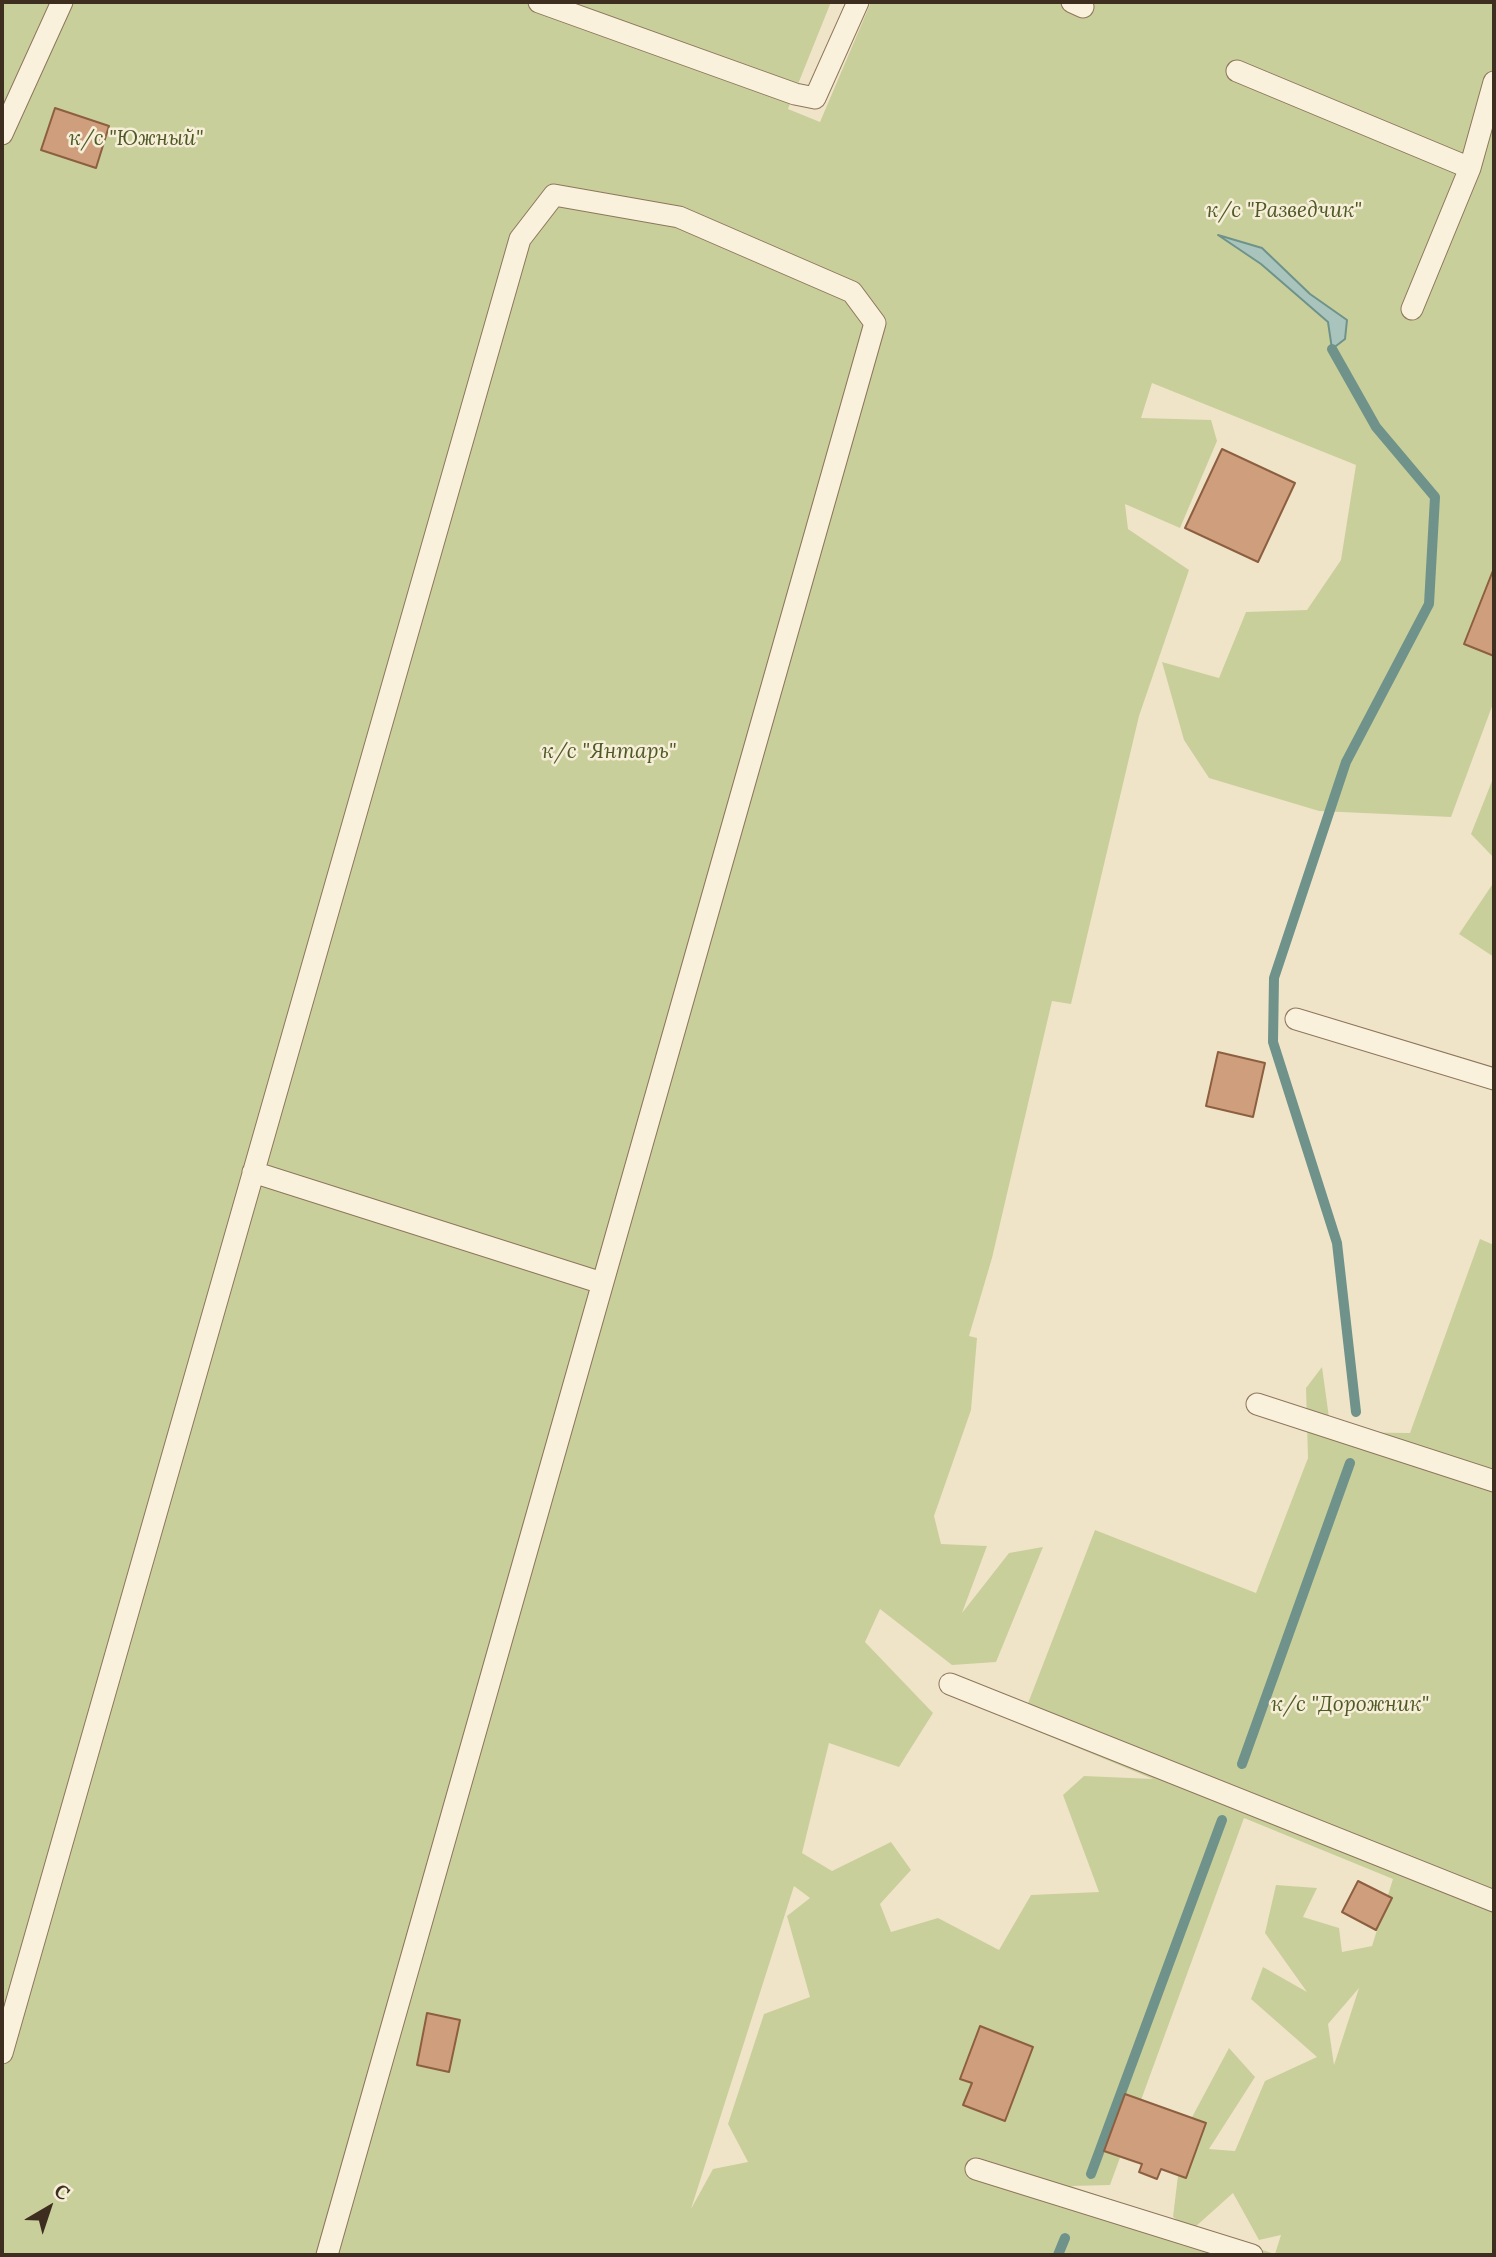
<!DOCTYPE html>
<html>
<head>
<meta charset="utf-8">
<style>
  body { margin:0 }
  #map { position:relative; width:1496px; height:2257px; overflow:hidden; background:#f0e4c8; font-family:Lora,serif }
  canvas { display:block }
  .frame { position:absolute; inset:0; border:4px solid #3d2e20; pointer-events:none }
  .north { position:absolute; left:14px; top:2173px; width:70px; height:70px; -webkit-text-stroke:5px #f7eed8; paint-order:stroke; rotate:39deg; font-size:19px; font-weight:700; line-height:28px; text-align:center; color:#3d2e20 }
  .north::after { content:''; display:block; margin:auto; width:24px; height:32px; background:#3d2e20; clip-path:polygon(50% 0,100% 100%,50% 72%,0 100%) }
</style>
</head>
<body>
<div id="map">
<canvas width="1496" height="2257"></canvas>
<div class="frame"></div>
<div class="north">С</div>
</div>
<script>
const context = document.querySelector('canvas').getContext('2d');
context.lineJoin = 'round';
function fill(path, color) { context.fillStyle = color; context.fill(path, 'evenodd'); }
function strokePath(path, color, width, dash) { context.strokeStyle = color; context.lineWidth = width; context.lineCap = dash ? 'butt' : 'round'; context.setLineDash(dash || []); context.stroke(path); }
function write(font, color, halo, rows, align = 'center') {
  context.font = font + ' Lora,serif'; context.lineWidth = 5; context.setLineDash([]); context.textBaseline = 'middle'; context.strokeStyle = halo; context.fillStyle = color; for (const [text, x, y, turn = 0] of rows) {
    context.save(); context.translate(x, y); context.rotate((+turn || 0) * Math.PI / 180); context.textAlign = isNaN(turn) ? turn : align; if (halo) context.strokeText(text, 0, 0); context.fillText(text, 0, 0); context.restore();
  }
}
fill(new Path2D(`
  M2 2H831L788 109 820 122 871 2H1494V701L1451 817 1319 811 1209 778 1184 740 1162 662 1219 678 1246 612 1307 610 1341 560 1356 465 1152 383 1141 418 1211 420 1217 441 1180 528 1125 504 1128 529 1189 570 1139 716 1071 1004 1052 1001 992 1258 969 1336 977 1338 971 1410 934 1516 941 1544 987 1546 962 1613 1009 1553 1043 1547 996 1662 952 1665 880 1609 865 1642 933 1713 899 1767 829 1743 802 1853 832 1871 891 1842 911 1870 880 1904 891 1932 938 1918 999 1950 1031 1895 1099 1892 1063 1795 1084 1776 1153 1779 1020 1724 1095 1530 1256 1593 1308 1458 1306 1388 1322 1367 1331 1432 1410 1433 1480 1239 1494 1245V2255H2ZM1244 1818 1393 1879 1372 1946 1342 1952 1339 1928 1303 1917 1317 1888 1276 1885 1265 1933 1307 1992 1263 1967 1251 1999 1317 2057 1265 2081 1235 2151 1209 2149 1255 2077 1229 2048 1183 2134 1173 2217 1183 2224 1071 2186 1110 2185ZM794 1886 810 1898 787 1916 810 1997 764 2014 728 2124 748 2162 713 2169 691 2209ZM1359 1988 1334 2065 1328 2024ZM1233 2193 1259 2240 1281 2235 1275 2254 1194 2228Z
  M1494 776V858L1471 834Z
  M1494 882V957L1459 934Z`), '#c9cf9b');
const water = new Path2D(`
  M1218 235 1262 248 1310 294 1347 320 1345 339 1332 349 1328 322 1261 264Z`);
fill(water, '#a9c4bc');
strokePath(water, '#6f938a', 2);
strokePath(new Path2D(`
  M1332 349 1376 427 1435 497 1429 604 1346 762 1274 978 1273 1042 1337 1243 1356 1412
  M1242 1764 1350 1463
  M1091 2174 1222 1820
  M1058 2255 1065 2238`), '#6f938a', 10);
const building = new Path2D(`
  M55 108 109 126 96 168 41 150Z
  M1222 449 1295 483 1258 562 1185 528Z
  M1494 568V656L1464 644Z
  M1218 1052 1265 1063 1253 1117 1206 1106Z
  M1358 1881 1392 1898 1376 1930 1342 1912Z
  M427 2013 460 2020 449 2072 417 2065Z
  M980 2026 1033 2047 1005 2121 963 2105 972 2083 960 2079Z
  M1125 2094 1206 2123 1186 2178 1161 2169 1157 2179 1139 2172 1142 2164 1104 2151Z`);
fill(building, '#cf9f7d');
strokePath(building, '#8d5f41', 2);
const service = new Path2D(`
  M539 2 795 94 815 98 858 2
  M1072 2 1083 7
  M1237 71 1470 168 1494 82
  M2 134 62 2
  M1412 309 1470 168
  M1296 1019 1494 1079
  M253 1172 602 1283
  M1257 1404 1494 1481
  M950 1684 1494 1901
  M2 2053 520 239 554 195 679 217 852 292 875 323 327 2255
  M976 2169 1252 2255`);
strokePath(service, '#8d765c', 23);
strokePath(service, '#faf1dc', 21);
write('italic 21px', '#4d5a26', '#f7eed8', [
  ["к/с \"Южный\"",136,139],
  ["к/с \"Разведчик\"",1284,211],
  ["к/с \"Янтарь\"",609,752],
  ["к/с \"Дорожник\"",1350,1705]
]);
</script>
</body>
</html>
